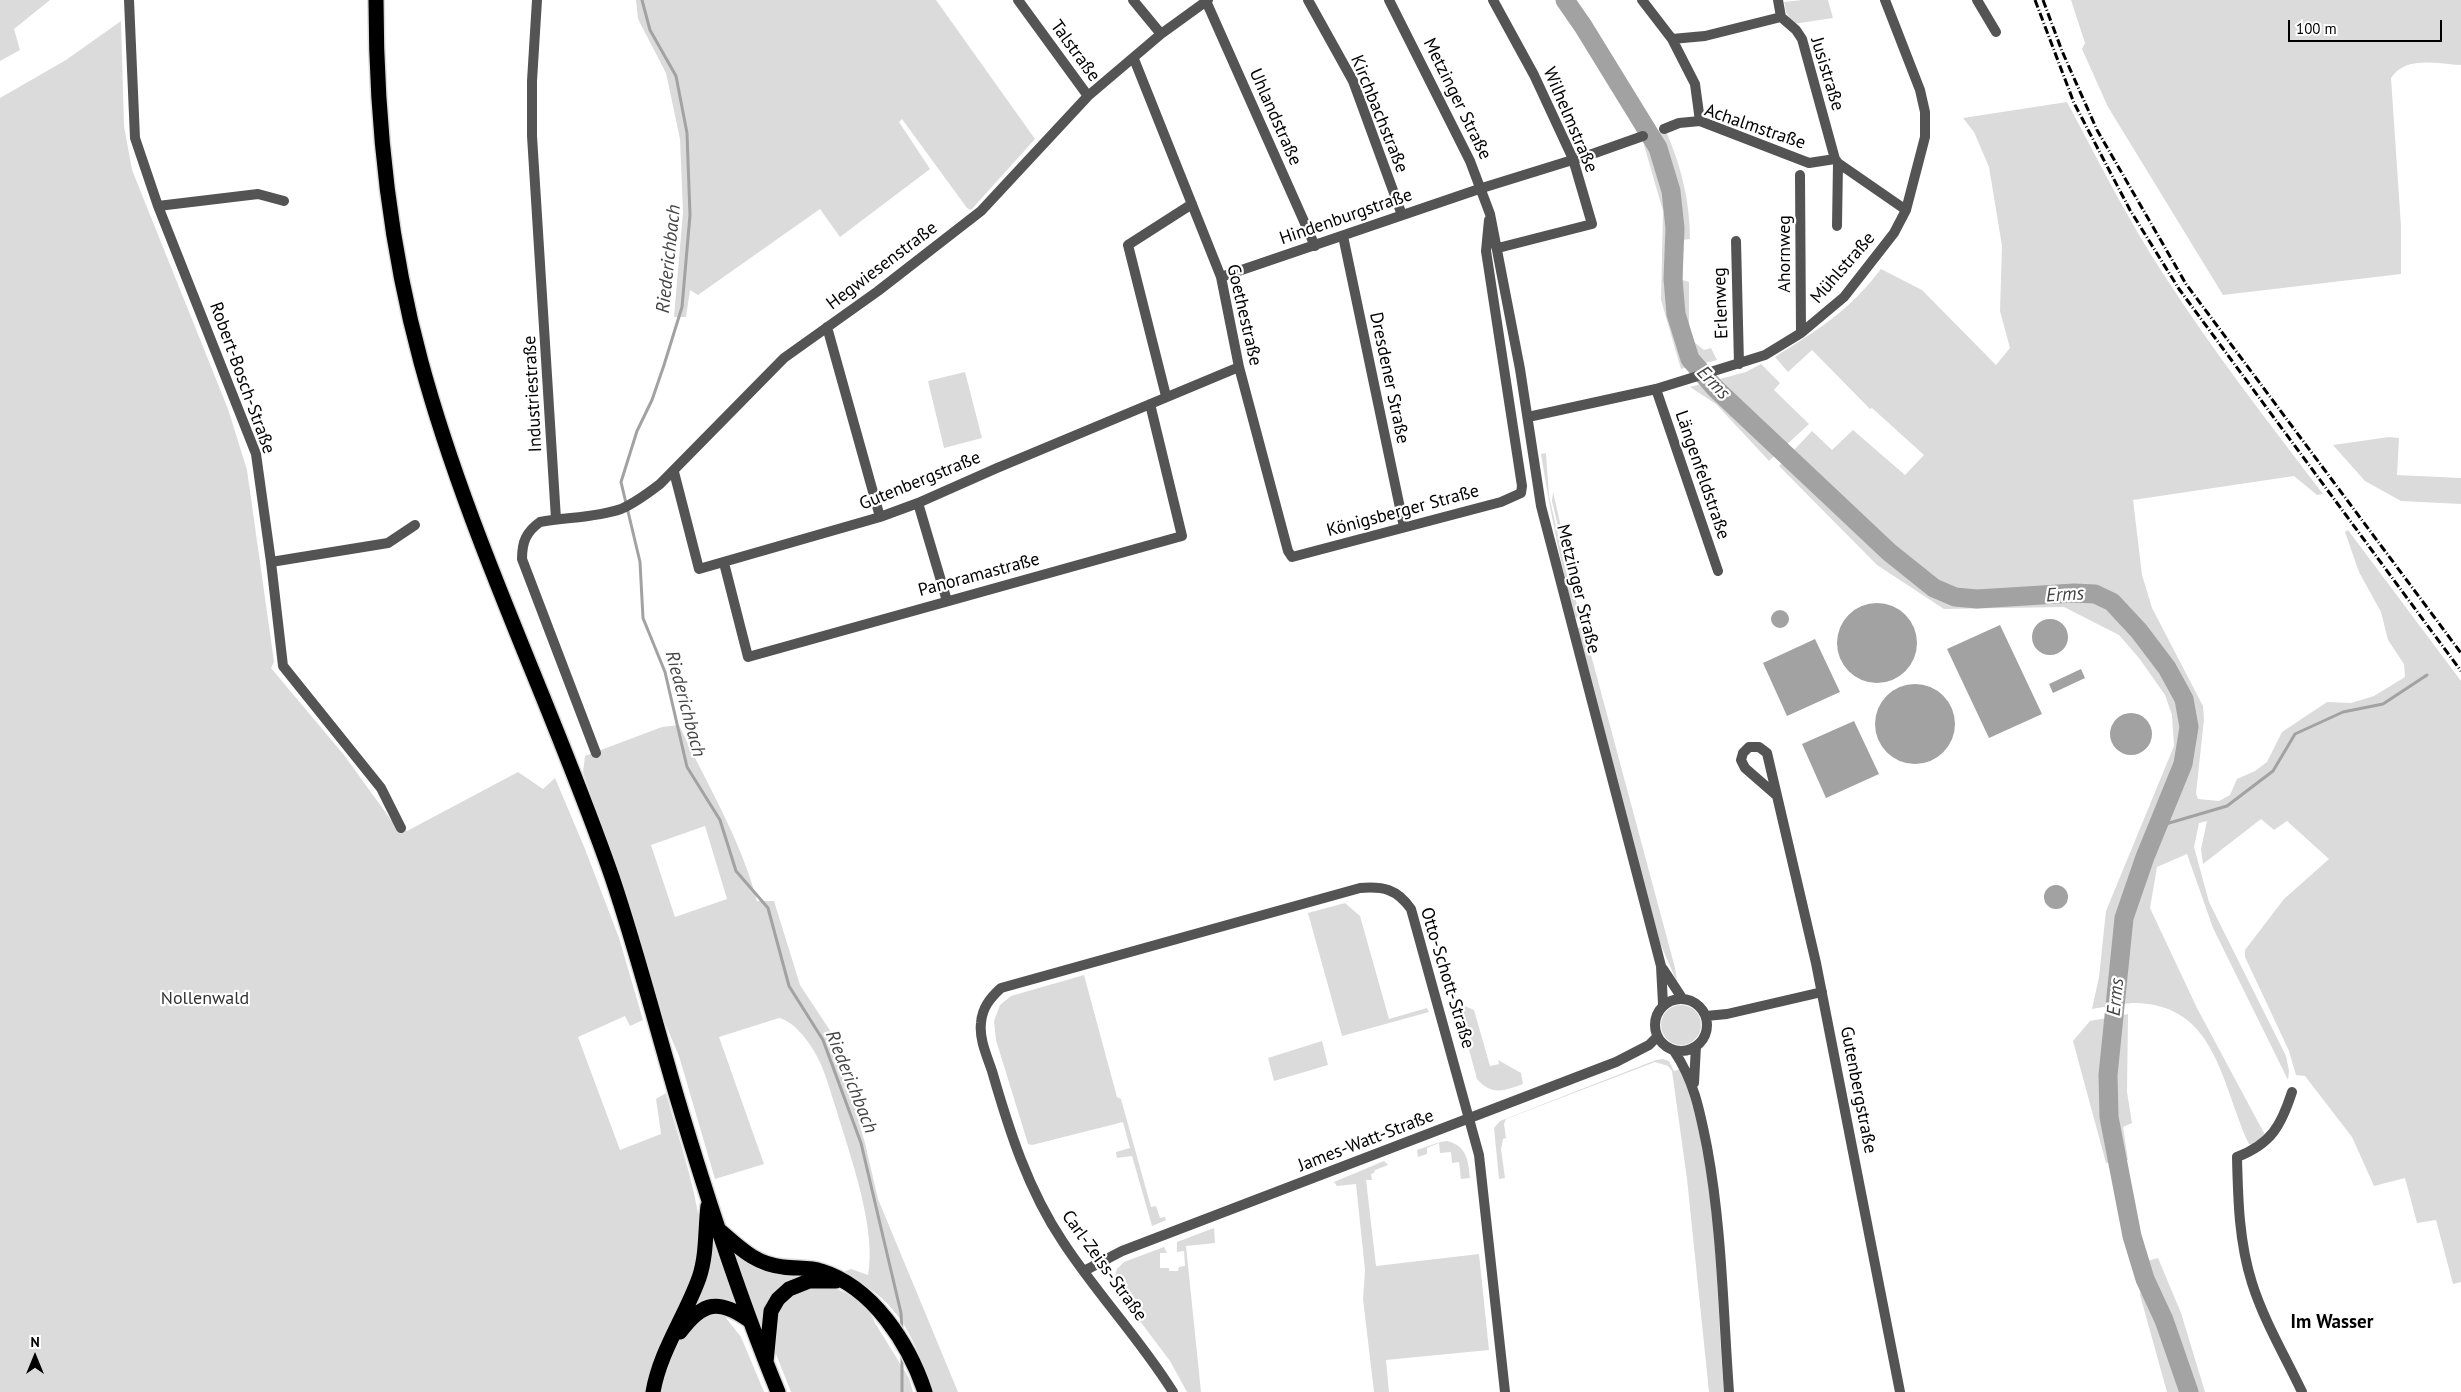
<!DOCTYPE html>
<html>
<head>
<meta charset="utf-8">
<style>
  body { margin:0 }
  #map { position:relative; width:2461px; height:1392px; overflow:hidden; background:#fff; font-family:"PT Sans",sans-serif }
  canvas { display:block }
  .north { position:absolute; left:10px; top:1332px; width:50px; height:50px; -webkit-text-stroke:4px #fff; paint-order:stroke; rotate:0deg; font-size:14px; font-weight:700; line-height:20px; text-align:center; color:#000 }
  .north::after { content:''; display:block; margin:auto; width:18px; height:22px; background:#000; clip-path:polygon(50% 0,100% 100%,50% 72%,0 100%) }
  .scale { position:absolute; left:2288px; top:20px; width:154px; height:22px; box-sizing:border-box; border:2px solid #000; border-top:0; padding-left:6px; font-size:15px; line-height:18px; white-space:nowrap; color:#000; -webkit-text-stroke:4px #fff; paint-order:stroke }
</style>
</head>
<body>
<div id="map">
<canvas width="2461" height="1392"></canvas>
<div class="north">N</div>
<div class="scale">100 m</div>
</div>
<script>
const context = document.querySelector('canvas').getContext('2d');
context.lineJoin = 'round';
function fill(path, color) { context.fillStyle = color; context.fill(path, 'evenodd'); }
function strokePath(path, color, width, dash) { context.strokeStyle = color; context.lineWidth = width; context.lineCap = dash ? 'butt' : 'round'; context.setLineDash(dash || []); context.stroke(path); }
function write(font, color, halo, rows, align = 'center') {
  context.font = font + ' "PT Sans",sans-serif'; context.lineWidth = 4.5; context.setLineDash([]); context.textBaseline = 'middle'; context.strokeStyle = halo; context.fillStyle = color; for (const [text, x, y, turn = 0] of rows) {
    context.save(); context.translate(x, y); context.rotate((+turn || 0) * Math.PI / 180); context.textAlign = isNaN(turn) ? turn : align; if (halo) context.strokeText(text, 0, 0); context.fillText(text, 0, 0); context.restore();
  }
}
fill(new Path2D(`
  M0 0H50L14 29 20 50 0 61Z
  M636 0H936L1035 139 971 210 967 208 902 119 899 122 930 169 840 237 820 209 698 295 690 290 686 317H674L683 212 680 139 666 73 638 19Z
  M1802 0H1828L1833 18 1793 24 1786 12 1784 2Z
  M2071 0H2461V65C2437 64 2406 55 2391 78L2401 226V274L2223 295 2108 107 2082 49 2085 43Z
  M121 21 124 126 132 170 228 409 247 470 274 662 271 668 344 755 391 820 407 831 518 772 543 789 555 778 585 849 619 938 643 1020 630 1026 625 1016 578 1037 620 1150 661 1134 656 1099 666 1093C677 1135 711 1228 699 1267 691 1289 679 1307 668 1327 657 1347 650 1370 646 1392H0V98L66 60Z
  M2067 102C2098 160 2128 220 2164 275 2213 351 2268 422 2323 494L2317 495 2294 476 2133 500 2142 575 2152 608 2203 706 2204 719 2196 794 2198 799 2219 801 2230 795 2237 779 2255 771 2267 762 2282 732 2327 702 2351 703 2374 696 2405 677 2404 664 2388 640 2381 612 2359 572 2345 532 2348 530 2461 681V1282L2453 1284 2436 1220 2417 1223 2405 1178 2374 1186 2352 1137 2305 1076 2296 1075 2289 1051 2245 957V950L2284 899 2329 859 2287 821 2274 830 2261 819 2203 864 2201 849 2207 821 2199 823 2194 847 2209 902 2286 1056 2289 1071 2288 1080 2213 928 2187 854 2157 867 2150 908 2197 1008 2265 1135 2256 1146 2249 1144C2221 1085 2217 1003 2133 1003 2120 1004 2105 1007 2092 1009L2099 977 2106 911 2174 746 2172 715 2165 695 2139 658 2119 635 2064 607 1944 609 1877 565 1779 466 1812 431 1832 450 1853 430 1905 475 1924 455 1872 408 1870 409 1812 350 1788 372 1775 357C1819 329 1849 311 1881 269L1922 290 1996 365 2010 348 2000 311 2002 246 1989 167 1974 132 1963 118Z
  M1666 131C1681 166 1690 201 1690 239L1682 240 1683 280 1689 282V338L1704 350 1711 348 1717 360 1681 369 1661 300 1663 211 1642 138Z
  M1761 364 1780 383 1774 390 1809 424 1769 461 1716 404 1690 387 1746 372Z
  M965 372 982 438 944 448 928 381Z
  M2389 437 2399 438 2397 475 2461 478V504L2401 501 2365 481 2333 445Z
  M1546 453 1549 496 1567 574 1580 613 1577 618 1575 617C1560 563 1550 509 1541 454Z
  M1553 492 1576 592 1569 573 1552 501Z
  M1583 625 1675 968 1677 982 1660 943 1576 630Z
  M679 725C706 783 741 839 757 901H774L800 985 833 1035 865 1143 878 1199 958 1392H934C912 1335 900 1299 841 1273L851 1269 868 1275C877 1230 850 1155 837 1112 830 1091 825 1069 814 1051 807 1039 793 1021 779 1018L719 1037 764 1164 715 1179 679 1056 661 1014 624 892 583 772 585 756 662 727ZM705 826 727 899 675 917 651 845Z
  M1345 903 1360 916 1389 1019 1427 1008 1429 1012 1342 1036 1308 913Z
  M1084 975 1117 1097 1121 1099 1151 1207 1156 1206 1160 1218 1165 1217 1166 1220 1152 1226 1132 1156 1117 1158 1116 1152 1130 1148 1123 1122 1032 1145 1028 1144 996 1040 994 1021 1000 1005 1011 996Z
  M1460 1004 1474 1010 1490 1066 1499 1064 1498 1060 1521 1073 1523 1084C1504 1091 1492 1096 1477 1079L1457 1005Z
  M1661 1025a20 20 0 1 1 40 0a20 20 0 1 1-40 0Z
  M2128 1014 2127 1092 2132 1123 2123 1127 2128 1160 2106 1163 2073 1041 2090 1021Z
  M1322 1041 1328 1065 1274 1081 1268 1058Z
  M1663 1059 1669 1061 1674 1071 1681 1069C1719 1172 1715 1284 1724 1392H1709L1687 1179 1672 1071 1668 1066 1655 1062 1506 1119 1504 1124 1506 1138 1503 1139 1501 1149 1505 1178 1499 1179 1494 1128 1500 1121 1656 1060Z
  M1447 1141C1467 1146 1468 1160 1470 1178L1461 1179 1459 1162 1452 1163 1451 1152 1440 1153 1439 1143 1427 1148V1154L1418 1157 1417 1150 1440 1142Z
  M1384 1161 1388 1165 1375 1170 1374 1173 1371 1174 1372 1180H1366L1376 1266 1479 1254 1489 1350 1386 1360 1389 1392H1374L1363 1299 1365 1270 1356 1184 1337 1186 1334 1182Z
  M1214 1228 1215 1243 1186 1246 1201 1392H1187L1170 1361 1115 1288 1114 1279 1117 1269 1124 1262 1164 1247 1167 1253H1160V1268H1169V1271H1178L1179 1267 1185 1266 1184 1251 1177 1252V1242Z
  M711 1236 735 1303C711 1297 705 1299 686 1314Z
  M737 1252 809 1273 799 1279 763 1332 733 1253Z
  M2158 1258 2181 1313 2205 1392H2167L2140 1295 2147 1261Z
  M822 1284C844 1291 867 1300 875 1323L909 1378 913 1392H791L774 1349V1312L782 1299Z
  M711 1313H722L741 1337 764 1392H659C669 1361 679 1328 711 1313Z`), '#dbdbdb');
fill(new Path2D(`
  M1837 643a40 40 0 1 1 80 0a40 40 0 1 1-80 0Z
  M1771 619a9 9 0 1 1 18 0a9 9 0 1 1-18 0Z
  M2032 637a18 18 0 1 1 36 0a18 18 0 1 1-36 0Z
  M2000 625 2042 714 1989 738 1947 649Z
  M1815 639 1840 692 1787 716 1763 663Z
  M2081 669 2085 678 2053 693 2049 684Z
  M1875 724a40 40 0 1 1 80 0a40 40 0 1 1-80 0Z
  M2110 734a21 21 0 1 1 42 0a21 21 0 1 1-42 0Z
  M1854 721 1879 774 1826 798 1802 744Z
  M2044 897a12 12 0 1 1 24 0a12 12 0 1 1-24 0Z`), '#a2a2a2');
strokePath(new Path2D(`
  M642 0 650 30 676 76 687 133 690 215 682 307 664 365 652 400 637 431 621 482 640 562 643 618 665 672 687 767 720 820 736 871 768 908 789 986 823 1040 861 1143 901 1313 902 1331
  M2159 826 2227 806 2273 771 2295 734 2343 712 2383 704 2427 675
  M902 1392V1355`), '#a2a2a2', 3);
strokePath(new Path2D(`
  M1565 0 1583 26 1658 148 1671 191 1675 228 1673 279 1676 314 1690 359 1715 388 1889 552 1934 588 1955 597 1977 599 2074 593 2095 594 2112 602 2139 631 2167 668 2184 699 2189 727 2183 764 2145 857 2124 918 2108 1075 2109 1117 2132 1236 2145 1279 2164 1320 2189 1392`), '#a2a2a2', 19);
const highway = new Path2D(`
  M376 0C376 122 389 244 421 362 469 539 552 704 612 877 636 948 655 1022 676 1094 706 1195 738 1295 778 1392
  M719 1230C740 1248 755 1264 783 1267 796 1269 809 1267 821 1271 873 1287 909 1344 925 1392
  M680 1332C703 1301 719 1299 749 1320
  M766 1362 771 1311 778 1299 789 1289 809 1281H836
  M653 1392C660 1351 685 1317 699 1278 707 1255 705 1230 708 1206`);
strokePath(highway, '#dbdbdb', 18);
strokePath(new Path2D(`
  M129 0 135 138 158 206 256 454 271 562 283 666 381 788 401 828
  M537 0 532 81V136L556 519
  M1018 0 1088 96
  M1133 0 1161 34
  M1308 0 1353 81 1402 215
  M1389 0 1470 161 1490 214 1520 369 1541 506 1661 966 1663 1004
  M1493 0 1534 75 1573 159 1592 224 1498 248
  M1642 0 1672 39 1705 36 1781 17 1796 30 1802 39 1835 159 1838 163 1906 210
  M1778 0 1781 17
  M1977 0 1996 32
  M1206 1 1315 246
  M1672 39 1695 84 1700 121
  M1134 59 1221 277 1239 367 1288 551 1292 557 1501 502 1521 493 1522 486 1486 251 1489 220
  M1664 129 1679 123 1700 121 1809 163 1835 159
  M1800 175 1801 333
  M158 206 258 194 284 201
  M1837 226 1838 163
  M1343 236 1404 527
  M1736 241 1739 364
  M1221 277 1482 188 1595 153 1643 136
  M827 327 880 517
  M1656 389 1718 571
  M1166 396 1128 245 1192 204
  M1528 417 1656 389 1765 355 1801 333 1844 297 1894 233 1906 210 1925 137V112L1920 90 1885 0
  M674 472 699 569 880 517 918 503 997 468 1239 367
  M918 503 947 601
  M271 562 388 543 415 525
  M724 563 748 657 1182 536 1150 404
  M596 753 522 559C522 542 526 532 540 522 567 517 595 518 621 509 635 503 647 494 660 484L784 358 878 291 981 211 1088 96 1161 34 1208 0
  M1776 795 1745 768 1741 760 1743 753 1749 747H1759L1767 753 1816 963 1900 1392
  M1663 969 1682 998
  M1655 1025a26 26 0 1 1 52 0a26 26 0 1 1-52 0Z
  M1706 1016 1727 1014 1822 992
  M1674 1051C1694 1080 1700 1112 1707 1147 1722 1228 1723 1310 1729 1392
  M1694 1083 1696 1046
  M2292 1092C2281 1126 2271 1144 2237 1157 2238 1200 2239 1242 2252 1283 2264 1321 2285 1356 2302 1392
  M1084 1271 1122 1251 1616 1062 1649 1045 1657 1037
  M1173 1392C1140 1339 1097 1294 1063 1242 1028 1190 1009 1130 992 1071 987 1056 979 1039 981 1023 982 1008 990 998 1001 988L1360 888C1383 886 1397 889 1411 909L1479 1155 1505 1392`), '#545454', 10);
strokePath(highway, '#000', 15);
strokePath(new Path2D(`
  M2035 0 2074 103 2130 210 2179 289 2461 671
  M2043 0 2062 51 2097 130 2186 284 2461 653`), '#000', 3, [8, 2.5, 1, 2.5]);
write('18px', '#000', '#fff', [
  ["Talstraße",1075,51,54],
  ["Jusistraße",1827,74,73],
  ["Metzinger Straße",1457,99,64],
  ["Kirchbachstraße",1379,114,68],
  ["Uhlandstraße",1275,117,66],
  ["Wilhelmstraße",1570,120,67],
  ["Achalmstraße",1755,127,19],
  ["Hindenburgstraße",1346,217,-19],
  ["Ahornweg",1785,254,-90],
  ["Hegwiesenstraße",882,266,-37],
  ["Mühlstraße",1843,268,-49],
  ["Erlenweg",1721,303,-92],
  ["Goethestraße",1244,315,77],
  ["Robert-Bosch-Straße",242,378,70],
  ["Dresdener Straße",1389,378,78],
  ["Industriestraße",533,394,-93],
  ["Längenfeldstraße",1702,475,71],
  ["Gutenbergstraße",920,481,-22],
  ["Königsberger Straße",1403,511,-15],
  ["Panoramastraße",979,575,-15],
  ["Metzinger Straße",1578,589,76],
  ["Otto-Schott-Straße",1447,978,73],
  ["Gutenbergstraße",1858,1090,79],
  ["James-Watt-Straße",1366,1141,-21],
  ["Carl-Zeiss-Straße",1104,1266,54]
]);
write('18px', '#323232', '#fff', [
  ["Nollenwald",205,999]
]);
write('italic 19px', '#434343', '#fff', [
  ["Riederichbach",669,259,-84],
  ["Erms",1713,383,46],
  ["Erms",2065,595,-3],
  ["Riederichbach",685,704,75],
  ["Erms",2116,997,-84],
  ["Riederichbach",851,1082,68]
]);
write('bold 19px', '#000', '#fff', [
  ["Im Wasser",2332,1323]
]);
</script>
</body>
</html>
